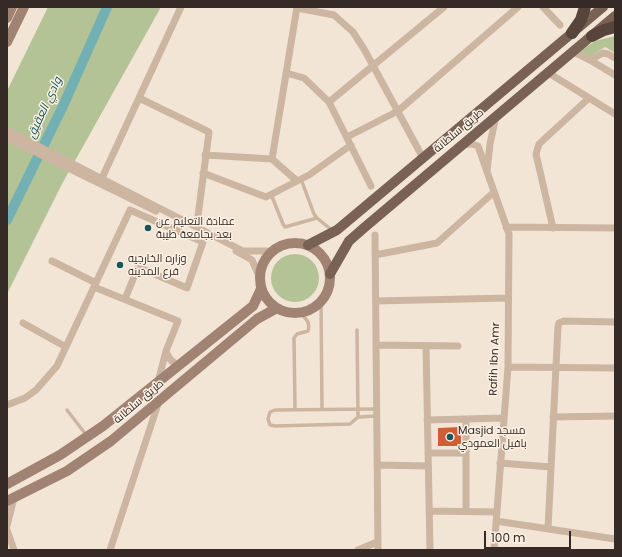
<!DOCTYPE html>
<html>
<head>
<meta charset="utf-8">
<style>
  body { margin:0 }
  #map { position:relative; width:622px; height:557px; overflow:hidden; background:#f3e5d6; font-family:Poppins,sans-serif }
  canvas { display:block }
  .frame { position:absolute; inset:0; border:8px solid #352a25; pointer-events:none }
  .scale { position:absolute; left:484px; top:531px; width:87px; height:18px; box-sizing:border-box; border:2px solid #352a25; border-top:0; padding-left:5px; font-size:12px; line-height:14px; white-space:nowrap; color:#352a25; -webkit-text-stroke:3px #fbf0e3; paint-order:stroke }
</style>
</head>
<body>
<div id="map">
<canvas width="622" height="557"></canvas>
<div class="frame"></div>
<div class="scale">100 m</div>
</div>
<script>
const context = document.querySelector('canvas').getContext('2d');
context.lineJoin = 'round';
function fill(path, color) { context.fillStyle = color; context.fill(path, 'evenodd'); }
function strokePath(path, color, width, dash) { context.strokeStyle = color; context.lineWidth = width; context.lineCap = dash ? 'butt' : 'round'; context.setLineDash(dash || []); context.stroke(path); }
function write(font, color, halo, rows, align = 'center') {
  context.font = font + ' Poppins,Cairo,sans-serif'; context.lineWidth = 3; context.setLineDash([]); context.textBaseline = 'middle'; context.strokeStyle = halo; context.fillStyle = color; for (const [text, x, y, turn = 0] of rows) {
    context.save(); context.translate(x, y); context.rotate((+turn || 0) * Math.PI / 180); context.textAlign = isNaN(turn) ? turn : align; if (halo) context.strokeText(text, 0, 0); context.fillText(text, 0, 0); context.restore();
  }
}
fill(new Path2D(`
  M48 7H161L62 184 7 294V91Z
  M615 36V53L605 47 590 57 579 52 595 41Z
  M271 278a24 24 0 1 1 48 0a24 24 0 1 1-48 0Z`), '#b4c395');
strokePath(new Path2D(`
  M7 220 63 106 107 7`), '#73b0b3', 10);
fill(new Path2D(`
  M461 427V446H438V428Z`), '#d15c36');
strokePath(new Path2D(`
  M301 179 314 214 317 218 333 231
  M271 194 283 224 285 227 317 218
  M321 301 322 409
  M357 330 358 417
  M376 409 275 410 270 412 268 419 270 425 275 426 350 424 358 417 376 416
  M67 410 87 436
  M295 410 294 338 297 334 308 331C311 322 305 317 298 312`), '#ccb5a1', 3.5);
strokePath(new Path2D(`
  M543 7 560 25
  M297 8 334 15 353 32 364 49 423 158
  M572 51 590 60 603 53 608 54 615 58
  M590 60 615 75
  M547 72 615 114
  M286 73 304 78 329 102 371 186
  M139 98 209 132 198 216
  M329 102 444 7
  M7 130 243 251H271
  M347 137 398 111 518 7
  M7 138 156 211
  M462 145 472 144 478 146 509 234 508 367 494 550
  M205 155 272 159 297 181
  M272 159 297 7
  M487 171 490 144 496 116
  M203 173 266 197 309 175 351 145
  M102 178 181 7
  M506 227 615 228
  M553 228 536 154 539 144 589 98
  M375 235 378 550
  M236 251 252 260 259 276
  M375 255 437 243 494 192
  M52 261 96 283
  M94 287 178 321 166 351 158 382
  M376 301 508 298
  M23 323 66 347
  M376 345 458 346
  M426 346 430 550
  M166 351C169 359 172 363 180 365
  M508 367 615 368
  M7 405 25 398 36 390 57 366 130 210 203 242 187 288 138 267 125 299
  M553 417 615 416
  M466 419V511
  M427 420 504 418
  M428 453H466
  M500 463 551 467
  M377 465 428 466
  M429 511 497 512
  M496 521 615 539
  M7 526 14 498
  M548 529 558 326 559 323 564 321 615 322
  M7 530 14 550
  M110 550 159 401
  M358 550 377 542`), '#ccb5a1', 7);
strokePath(new Path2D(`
  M7 18 12 7
  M7 42 24 7
  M260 278a35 35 0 1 1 70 0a35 35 0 1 1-70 0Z
  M7 484 60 455 103 426 253 306 261 289
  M7 501 67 471 111 441 257 319 277 308`), '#a08373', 10);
strokePath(new Path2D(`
  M308 245 337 230 603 7
  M330 274 349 241 365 227 615 16`), '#796154', 10);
strokePath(new Path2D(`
  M572 33 581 20 585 7
  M592 36 604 30 615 27`), '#57443b', 12);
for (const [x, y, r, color] of [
  [148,228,4,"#17565a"],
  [120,265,4,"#17565a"],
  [450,437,4,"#17565a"]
]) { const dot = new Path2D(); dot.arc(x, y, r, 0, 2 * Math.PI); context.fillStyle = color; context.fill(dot); strokePath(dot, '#fbf0e3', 1.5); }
write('11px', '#352a25', '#fbf0e3', [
  ["طريق سلطانة",459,131,-40],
  ["Rafih Ibn Amr",495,359,-88],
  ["طريق سلطانة",139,402,-40]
]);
write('11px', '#352a25', '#fbf0e3', [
  ["عمادة التعليم عن",156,222],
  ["بعد بجامعة طيبة",156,235],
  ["وزاره الخارجيه",128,259],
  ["فرع المدينه",128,272],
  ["Masjid مسجد",458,431],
  ["بافيل العمودي",458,444]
], 'left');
write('italic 12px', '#17565a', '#fbf0e3', [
  ["وادي العقيق",45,108,-65]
]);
</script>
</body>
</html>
